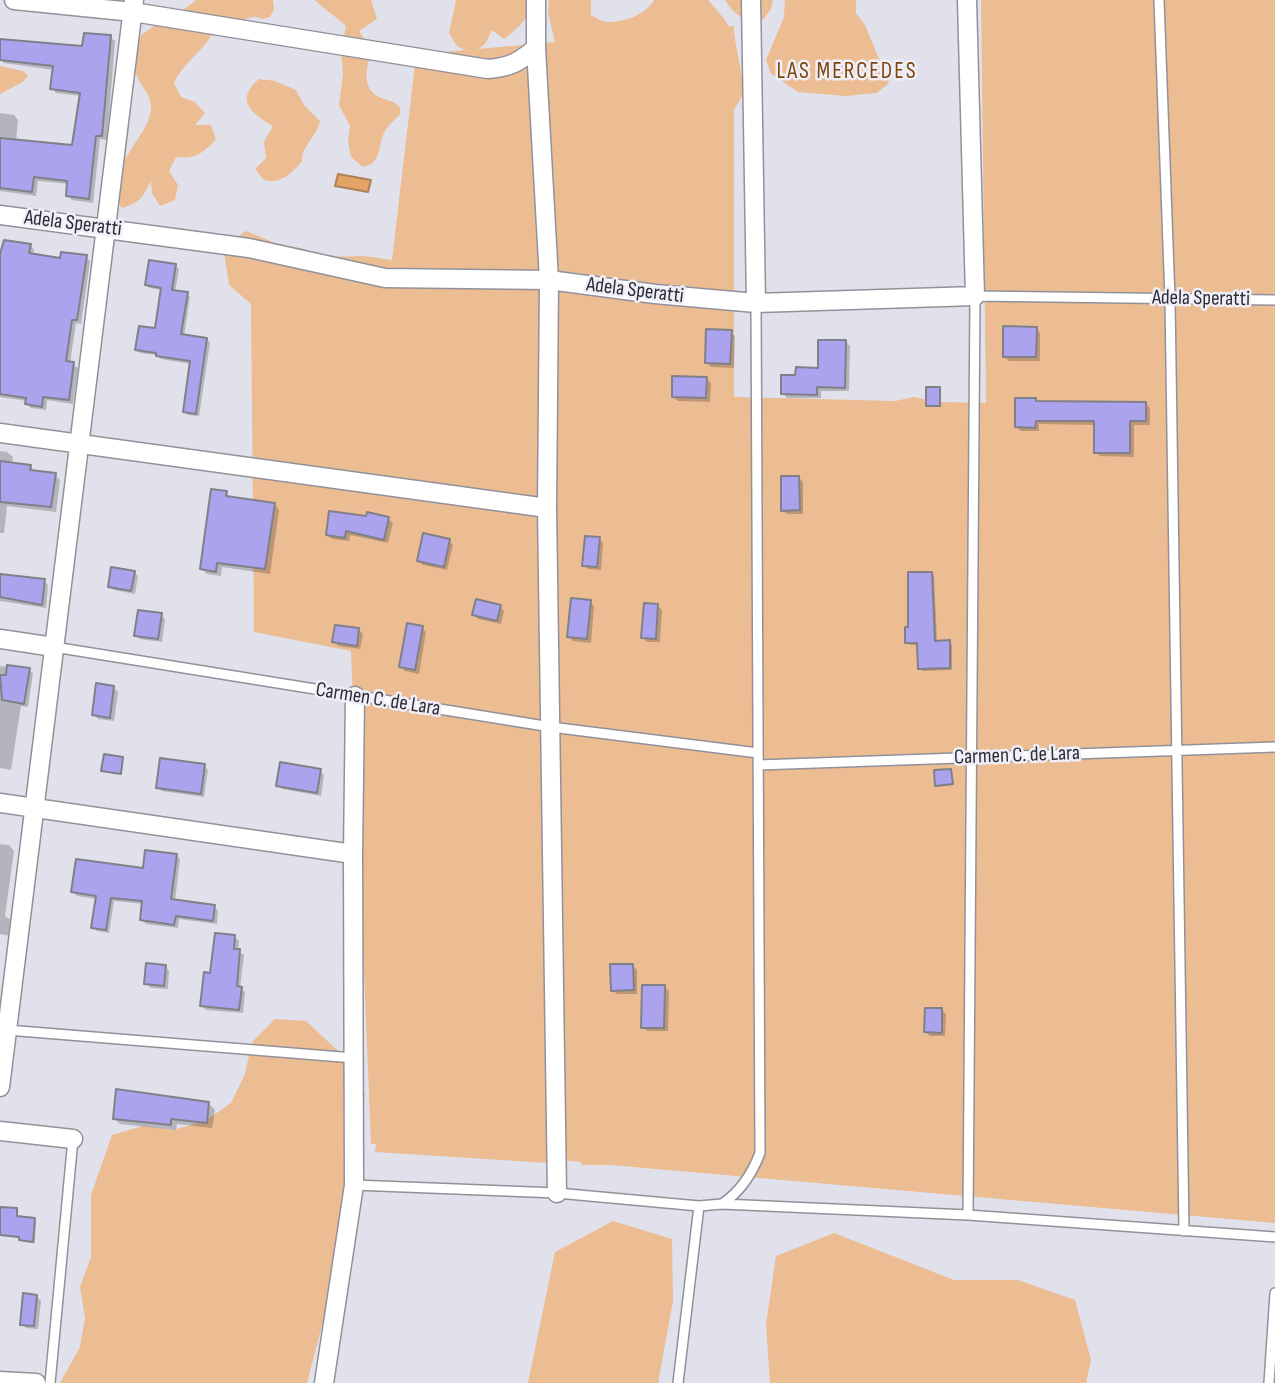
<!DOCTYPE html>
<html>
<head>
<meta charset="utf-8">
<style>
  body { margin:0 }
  canvas { display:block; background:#e1e1eb }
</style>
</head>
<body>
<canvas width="1275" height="1383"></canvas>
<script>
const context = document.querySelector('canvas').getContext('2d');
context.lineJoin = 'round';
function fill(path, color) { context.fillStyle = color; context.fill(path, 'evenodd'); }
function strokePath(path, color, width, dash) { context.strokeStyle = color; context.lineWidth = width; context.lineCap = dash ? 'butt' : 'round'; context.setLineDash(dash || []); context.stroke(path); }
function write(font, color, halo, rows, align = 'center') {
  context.font = font + ' "Sofia Sans Condensed",sans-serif'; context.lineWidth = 5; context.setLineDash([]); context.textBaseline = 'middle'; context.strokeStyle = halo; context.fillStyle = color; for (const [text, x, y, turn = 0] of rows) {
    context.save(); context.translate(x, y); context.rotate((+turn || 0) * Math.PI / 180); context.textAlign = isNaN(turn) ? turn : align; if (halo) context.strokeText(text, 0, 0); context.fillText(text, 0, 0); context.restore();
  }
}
fill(new Path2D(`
  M196 0H273L274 9 270 17 262 19C250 13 246 21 235 24 222 15 217 14 203 21L211 36C200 54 182 64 174 83L181 97 195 102 205 113 195 125H211L216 140C201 154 196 159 176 157L169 171 178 185 175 200 160 206 152 193 151 180C144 196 140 203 122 208 119 203 115 198 115 194 111 171 139 142 148 121 159 94 137 89 134 66 133 57 139 44 141 35L157 24 185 19 182 11Z
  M315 0H371L377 19 359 31 372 50C367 66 360 87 379 97 387 101 393 100 400 107V114C396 119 388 125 385 131 377 145 383 163 363 167L351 157 348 141 350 126 339 105 343 74 341 51 346 26C336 16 324 10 315 0Z
  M456 0H534C530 18 518 28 504 39L492 30 485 44 478 49 555 42 548 12 549 0H591V15C596 18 602 22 607 22 624 22 646 15 654 0H708L725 20 728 26H734C734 48 745 74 742 95 741 100 736 106 734 110V397L895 401 914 397 937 402 986 403 981 0H1275V1223L610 1165H582L581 1162 549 1159V1163L375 1152 376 1144H371L351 651 254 632 251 304 229 285 224 252 233 240 246 231 275 243 305 249 319 257 364 256 392 260 416 55 465 50 457 46 449 33Z
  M725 0H773L771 9 762 21C744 21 735 16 725 0Z
  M785 0H856V13L865 25 889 83 877 93 845 96 798 92 771 74 766 60 784 17Z
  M0 66 23 71 28 76 23 82 0 94Z
  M259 79 275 81 296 90 304 105 320 121C317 136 301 147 302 161 291 174 282 184 264 180L255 169 266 158 264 142 273 126C252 114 234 100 259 79Z
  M275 1019 306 1021 352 1064 365 1095 334 1279 307 1383H60L80 1347 85 1318 80 1287 91 1257V1195L112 1135 143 1126 173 1130 205 1121 231 1103 245 1074 252 1042Z
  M613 1221 672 1239 673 1301 658 1383H528L555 1252Z
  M834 1233 954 1280H1018L1075 1300 1091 1360 1086 1383H770L766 1324 776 1256Z`), '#ecbc93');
const water = new Path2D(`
  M338 174 371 180 368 192 335 186Z`);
fill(water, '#e4a367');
strokePath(water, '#ad8057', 2);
fill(new Path2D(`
  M110 37 115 41 107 140 100 139 93 203 72 200 67 195 69 184 38 181 36 196 0 191V113L14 115 18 120 16 142 73 147 81 96 56 93 52 88 54 70 4 63 0 59V62V41L84 48Z
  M30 245 34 250 33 256 61 260 86 257 90 261 81 324 76 323 70 363 78 368 73 404 47 400 46 410 31 408 27 404V401L0 397V255Z
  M175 266 179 269 175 292 187 294 190 297 184 336 207 339 210 343 199 416 188 415 184 411 191 364 161 359 157 355 140 353 137 349 156 330 162 290 150 288 146 285Z
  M1036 328 1040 333V361H1009L1004 356Z
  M731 332 735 336 734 368 711 367 706 363Z
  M846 342 850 346 849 391H821V398H787L783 393 797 377 820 370Z
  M706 378 711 383 710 402 678 401 673 397Z
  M939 389 941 407H929L928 405Z
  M1035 400 1038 403 1146 404 1150 408V425H1134V457L1100 456 1096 452V425L1039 424V431H1021L1016 427Z
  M0 451 7 452 13 457 12 464 30 466 36 473 55 475 60 480 56 512 7 506 4 533H0Z
  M799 478 803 482V514H787L783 510Z
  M226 493 232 499 274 504 279 510 270 574 222 567 221 576 207 574 202 569Z
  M388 519 393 523 388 543 350 535 349 541 332 539 327 535Z
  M599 539 603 543 601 570 588 569 584 565Z
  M449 541 453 545 447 570 423 565 419 561Z
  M134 572 138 576 135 594 114 590 110 586Z
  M931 573 934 576 937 642H950L952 645V670L923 671 920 668 919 645H910L907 642 910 629Z
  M0 576 44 581 48 585 46 608 0 601Z
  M590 602 594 606 591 643 573 641 569 637Z
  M658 606 662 610 660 642H647L643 637Z
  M500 607 504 611 501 624 478 619 474 614Z
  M161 615 165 619 162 642 140 639 136 635Z
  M422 628 426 632 419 674 405 671 401 667Z
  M359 630 363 634 360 649 338 646 334 641Z
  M0 666 29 670 33 673 28 707 21 706 11 770 0 768Z
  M113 687 118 692 114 721 98 719 94 715Z
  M204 766 208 770 204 797 162 791 158 787Z
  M951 770 953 785 938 787 937 785Z
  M320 771 324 775 321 796 282 789 278 785Z
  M0 844 9 845 14 851 5 916 13 922 11 936 0 934Z
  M176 855 180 859 175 901 214 907 218 911 217 924 179 919 178 928 146 924 142 920 144 904 114 901 109 933 97 931 93 927 97 899 77 896 73 892 145 870Z
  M235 937 239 941 238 951 244 955 240 988 245 992 243 1013 206 1010 202 1006 212 975Z
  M165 966 169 971 168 989 151 988 146 983Z
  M633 966 637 970V994H617L612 990Z
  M665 987 669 991 668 1031H647L643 1027Z
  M941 1010 946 1014 945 1036H930L926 1032Z
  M209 1104 215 1110 212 1128 177 1124 176 1130 120 1124 114 1118Z
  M0 1209 17 1210 18 1218 34 1219 36 1222 35 1243 23 1242 21 1238 0 1236Z
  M37 1297 41 1301 38 1329 26 1328 22 1324Z`), '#0003');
const building = new Path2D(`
  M84 33 111 35 102 136H96L89 199 66 196 67 181 34 177 32 192 0 188V138L72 145 80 93 50 89 53 66 0 60V39L82 46Z
  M4 240 31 244 29 253 60 258 61 252 87 255 77 320H72L66 361 74 362 69 400 43 397 42 407 25 404 26 398 0 394V254Z
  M149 260 176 264 172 290 188 292 181 334 207 338 196 414 183 412 190 361 156 356V353L135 350 139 326 155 328 161 288 145 285Z
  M1003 326 1037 327 1036 357H1003Z
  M706 329 732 330 730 364 705 363Z
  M818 340H846L845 388 817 387V395L781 394V375H795L796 367 818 368Z
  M672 376 707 377 706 398 672 397Z
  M926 387H940V406H926Z
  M1015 398H1036V401L1146 402V421H1130V453H1094V421H1036L1035 428 1015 427Z
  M0 461 31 465 30 470 56 473 51 507 0 502Z
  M781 476H799L800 510 781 511Z
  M211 489 227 491 226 496 275 503 265 569 217 563 216 572 200 569Z
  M329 511 366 516 367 512 389 517 384 540 346 531 345 538 326 535Z
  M423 533 450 539 444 567 417 561Z
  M585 536 600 537 597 567 582 566Z
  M111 567 135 571 131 591 108 587Z
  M908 572H932L935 641 950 640V668L918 669 917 643H905V627H908Z
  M0 574 45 579 42 605 0 597Z
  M571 598 591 600 587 639 567 637Z
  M476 599 501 605 497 621 472 615Z
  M644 603 658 604 656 639 641 638Z
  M138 610 162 613 158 639 134 636Z
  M407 623 423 626 415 670 399 667Z
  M335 625 359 628 357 646 332 642Z
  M7 665 30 668 24 704 2 700 0 675H6Z
  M96 683 114 686 110 718 92 715Z
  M104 754 123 757 121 774 101 771Z
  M160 758 205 764 201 794 156 788Z
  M280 762 321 769 317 793 276 786Z
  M951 769 953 784 935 786 934 770Z
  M145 850 177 854 171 899 215 905 213 921 176 916 174 925 140 920 142 901 111 898 106 930 91 928 96 896 71 892 76 859 143 868Z
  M215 933 235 935 234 949H240L237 986 242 987 239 1010 200 1006 204 972 210 973Z
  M146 963 166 965 164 986 144 984Z
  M610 964H633L634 990 611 991Z
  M642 985H665L664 1028H641Z
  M925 1008H942V1033L924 1032Z
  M116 1089 209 1102 207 1123 171 1119V1125L113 1119Z
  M0 1207 17 1208V1216L35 1218 33 1242 19 1240V1237L0 1235Z
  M23 1293 37 1295 34 1326 20 1325Z`);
fill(building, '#aca3ef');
strokePath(building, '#808089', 2);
const lane = new Path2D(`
  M1159 0 1170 299 1184 1231
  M54 647 551 727 758 753
  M758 765 1275 747
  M7 1030 354 1058
  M354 1185 557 1193 699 1206 722 1204 968 1215 1275 1237
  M722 1204C740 1192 752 1174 760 1153L756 303
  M968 1215 975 296 1275 300
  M50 1383 73 1139
  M678 1383 699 1206
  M1269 1383 1275 1293`);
const street = new Path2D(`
  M14 0 133 12 488 69C511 67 519 62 536 48
  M536 0V48L549 280 547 508 557 1193
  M751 0 756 303
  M0 215 249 248 385 278 549 280 655 294 756 303 975 296 967 0
  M0 433 547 508
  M0 639 54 647
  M0 803 353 854
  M0 1087 134 0
  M0 1131 73 1139
  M0 1381 36 1383
  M324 1383 354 1185 353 854 355 696`);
strokePath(lane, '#91919a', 12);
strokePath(street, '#91919a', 21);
strokePath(lane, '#fff', 9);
strokePath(street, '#fff', 18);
write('21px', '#2e2d31', '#efeef9', [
  ["Adela Speratti",73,224,7],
  ["Adela Speratti",635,291,7],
  ["Adela Speratti",1201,299,1],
  ["Carmen C. de Lara",378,700,9],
  ["Carmen C. de Lara",1017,756,-2]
]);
context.letterSpacing = '2px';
write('23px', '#7c4708', '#efeef9', [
  ["LAS MERCEDES",847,72]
]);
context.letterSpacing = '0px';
</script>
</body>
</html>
